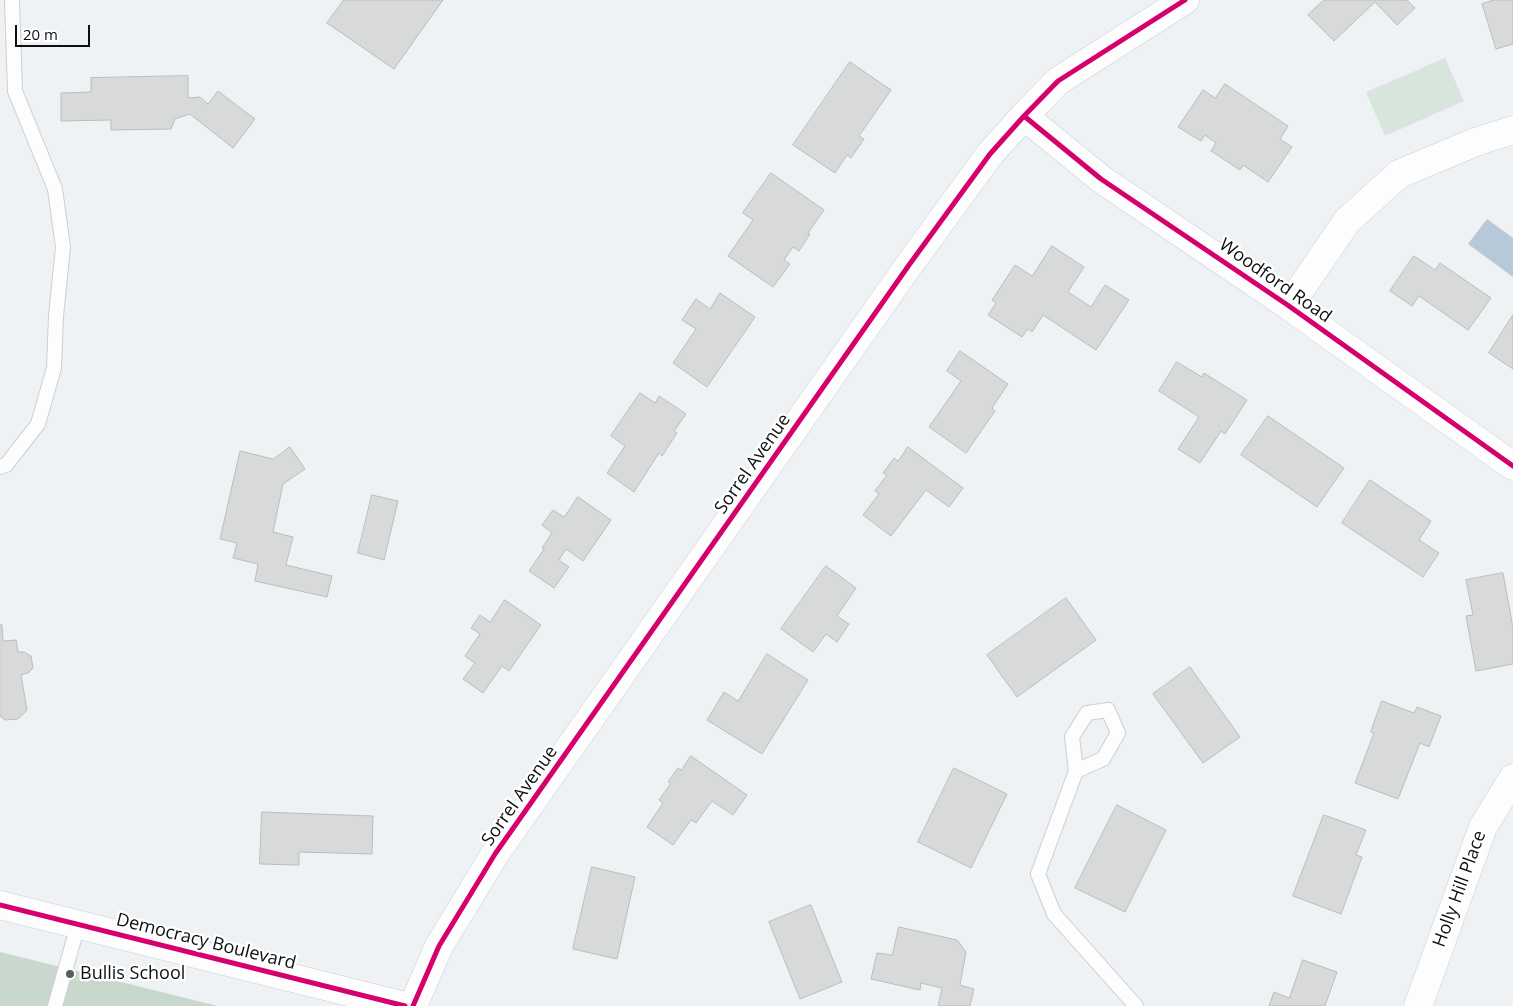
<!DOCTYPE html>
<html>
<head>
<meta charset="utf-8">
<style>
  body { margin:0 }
  #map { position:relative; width:1513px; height:1006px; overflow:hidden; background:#eff2f5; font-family:"Open Sans",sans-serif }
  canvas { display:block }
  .scale { position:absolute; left:15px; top:25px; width:75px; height:22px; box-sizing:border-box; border:2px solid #0c0e10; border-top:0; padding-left:6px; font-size:15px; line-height:18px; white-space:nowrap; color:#0c0e10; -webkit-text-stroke:4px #fff; paint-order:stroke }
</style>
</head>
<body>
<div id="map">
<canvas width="1513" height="1006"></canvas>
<div class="scale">20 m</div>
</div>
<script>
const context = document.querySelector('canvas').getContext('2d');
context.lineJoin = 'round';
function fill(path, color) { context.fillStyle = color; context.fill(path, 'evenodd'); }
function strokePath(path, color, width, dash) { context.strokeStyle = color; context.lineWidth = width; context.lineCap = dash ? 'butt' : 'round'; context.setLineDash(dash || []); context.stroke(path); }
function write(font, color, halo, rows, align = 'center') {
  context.font = font + ' "Open Sans",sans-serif'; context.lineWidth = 4.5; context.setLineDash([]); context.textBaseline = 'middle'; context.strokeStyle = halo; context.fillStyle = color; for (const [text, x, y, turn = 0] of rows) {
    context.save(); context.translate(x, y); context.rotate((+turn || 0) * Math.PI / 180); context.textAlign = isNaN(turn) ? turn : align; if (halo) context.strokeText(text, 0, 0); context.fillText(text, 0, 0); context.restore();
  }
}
fill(new Path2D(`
  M1445 58 1464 101 1385 136 1366 92Z`), '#d8e5dd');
fill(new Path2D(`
  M0 952 218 1006H0Z`), '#c8d8cd');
fill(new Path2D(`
  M1487 219 1513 238V277L1468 244Z`), '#b7c8d8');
const building = new Path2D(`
  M344 0H443L394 69 327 23Z
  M1324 0H1407L1415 8 1397 25 1375 2 1334 41 1308 15Z
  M1494 0H1513V44L1496 49 1482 4Z
  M850 62 891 90 859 136 864 139 851 158 847 155 835 173 793 145Z
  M188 76V98L200 97 208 104 218 91 255 119 233 148 190 114 175 119 171 129 111 130V120L61 121V93L91 92V78Z
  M1225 84 1288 126 1280 139 1292 147 1268 182 1243 165 1240 170 1211 151 1216 143 1205 135 1201 141 1178 127 1203 90 1215 98Z
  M771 173 824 210 808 233 810 234 799 251 793 247 784 260 790 264 773 287 728 256 753 220 743 213Z
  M1052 246 1084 267 1068 292 1091 307 1105 285 1129 300 1096 350 1043 315 1032 332 1028 329 1022 337 988 315 996 303 992 300 1015 265 1032 276Z
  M1414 256 1435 270 1440 263 1491 298 1468 330 1419 296 1412 306 1390 291Z
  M720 293 755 317 707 387 673 363 696 329 682 320 696 299 710 309Z
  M1513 315V369L1489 353Z
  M960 351 1008 384 992 408 995 411 966 453 929 427 961 381 947 371Z
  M1177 362 1202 377 1204 373 1247 400 1225 434 1221 431 1200 463 1178 449 1199 417 1159 391Z
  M640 393 655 403 659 396 686 414 674 431 677 433 662 456 659 453 634 492 607 473 625 446 611 436Z
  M1268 416 1344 468 1317 507 1241 455Z
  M290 447 305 469 283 484 273 532 293 537 286 565 332 576 327 597 255 581 258 564 233 558 237 543 220 539 240 451 273 459Z
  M908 447 963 488 949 507 926 490 891 536 863 515 879 494 875 491 887 475 883 473 894 458 898 461Z
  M1370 480 1431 521 1419 540 1439 553 1423 577 1342 523Z
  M372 495 398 501 384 560 358 553Z
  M578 497 611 520 583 561 566 549 559 560 569 567 554 588 529 571 544 549 542 548 552 533 542 525 553 510 564 517Z
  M826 566 856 588 837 616 849 624 837 642 826 634 813 652 781 629Z
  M1503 573 1513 628V664L1476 671 1466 616 1473 615 1466 580Z
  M1066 598 1096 640 1017 697 987 655Z
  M505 600 541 625 509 671 502 666 483 693 463 679 475 663 465 656 480 634 471 628 480 615 490 622Z
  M0 625H2L3 641 16 640 18 652H24L31 656 33 668 28 673 21 675 27 710 18 719 5 720 0 716Z
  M767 654 808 680 762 754 707 720 724 692 738 701Z
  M1190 667 1240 737 1203 763 1153 694Z
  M1382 701 1414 713 1417 707 1441 716 1429 747 1420 743 1398 799 1355 783 1374 733 1371 732Z
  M691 756 747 795 733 815 712 801 696 823 691 820 673 845 647 827 663 803 659 800 671 783 668 782 678 768 681 770Z
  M954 768 1007 794 971 868 918 842Z
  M1117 805 1166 830 1125 912 1075 888Z
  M262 812 373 816 372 854 299 852V865L260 864Z
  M1324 815 1366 830 1356 855 1362 857 1341 914 1293 896Z
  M592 867 635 877 617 959 573 949Z
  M811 905 842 982 800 999 769 922Z
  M899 927 957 940 966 952 960 985 974 989 970 1006H938L942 988 921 983 920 990 871 979 877 953 892 955Z
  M1303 960 1337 972 1325 1006H1269L1274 992 1289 998Z`);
fill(building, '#d8d9d9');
strokePath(building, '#bbbcbc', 1);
const lane = new Path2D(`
  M0 467 6 465 38 424 54 368 56 316 63 247 55 189 15 91 12 0
  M1076 771 1103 759 1118 733 1108 710 1087 713 1072 737 1076 771 1038 874 1054 914 1136 1006
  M55 1006 78 925`);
const street = new Path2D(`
  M1024 116 1101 179 1289 306 1513 466
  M1289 306 1347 221 1399 174 1478 141 1513 130
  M413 1006 439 946 495 854 909 265 990 154 1024 116 1058 81 1185 0
  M1418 1006 1483 827 1513 778`);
const secondary = new Path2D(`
  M0 905 405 1006`);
strokePath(lane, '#ccced1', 16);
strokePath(street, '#ccced1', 29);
strokePath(secondary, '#ccced1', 29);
strokePath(lane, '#fdfdfe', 14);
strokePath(street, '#fdfdfe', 28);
strokePath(secondary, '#fdfdfe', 28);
strokePath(new Path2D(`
  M1024 116 1101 179 1289 306 1513 466
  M0 905 405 1006
  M413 1006 439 946 495 854 909 265 990 154 1024 116 1058 81 1185 0`), '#d6006c', 5);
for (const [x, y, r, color] of [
  [70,974,5,"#5b5e60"]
]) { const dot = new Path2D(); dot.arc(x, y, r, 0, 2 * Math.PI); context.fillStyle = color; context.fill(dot); strokePath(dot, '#fff', 2); }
write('18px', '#0c0e10', '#fff', [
  ["Woodford Road",1275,281,35],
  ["Sorrel Avenue",753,464,-55],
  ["Sorrel Avenue",520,796,-55],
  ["Holly Hill Place",1460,889,-70],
  ["Democracy Boulevard",206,942,14]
]);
write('18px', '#0c0e10', '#fff', [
  ["Bullis School",80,974]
], 'left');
</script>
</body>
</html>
